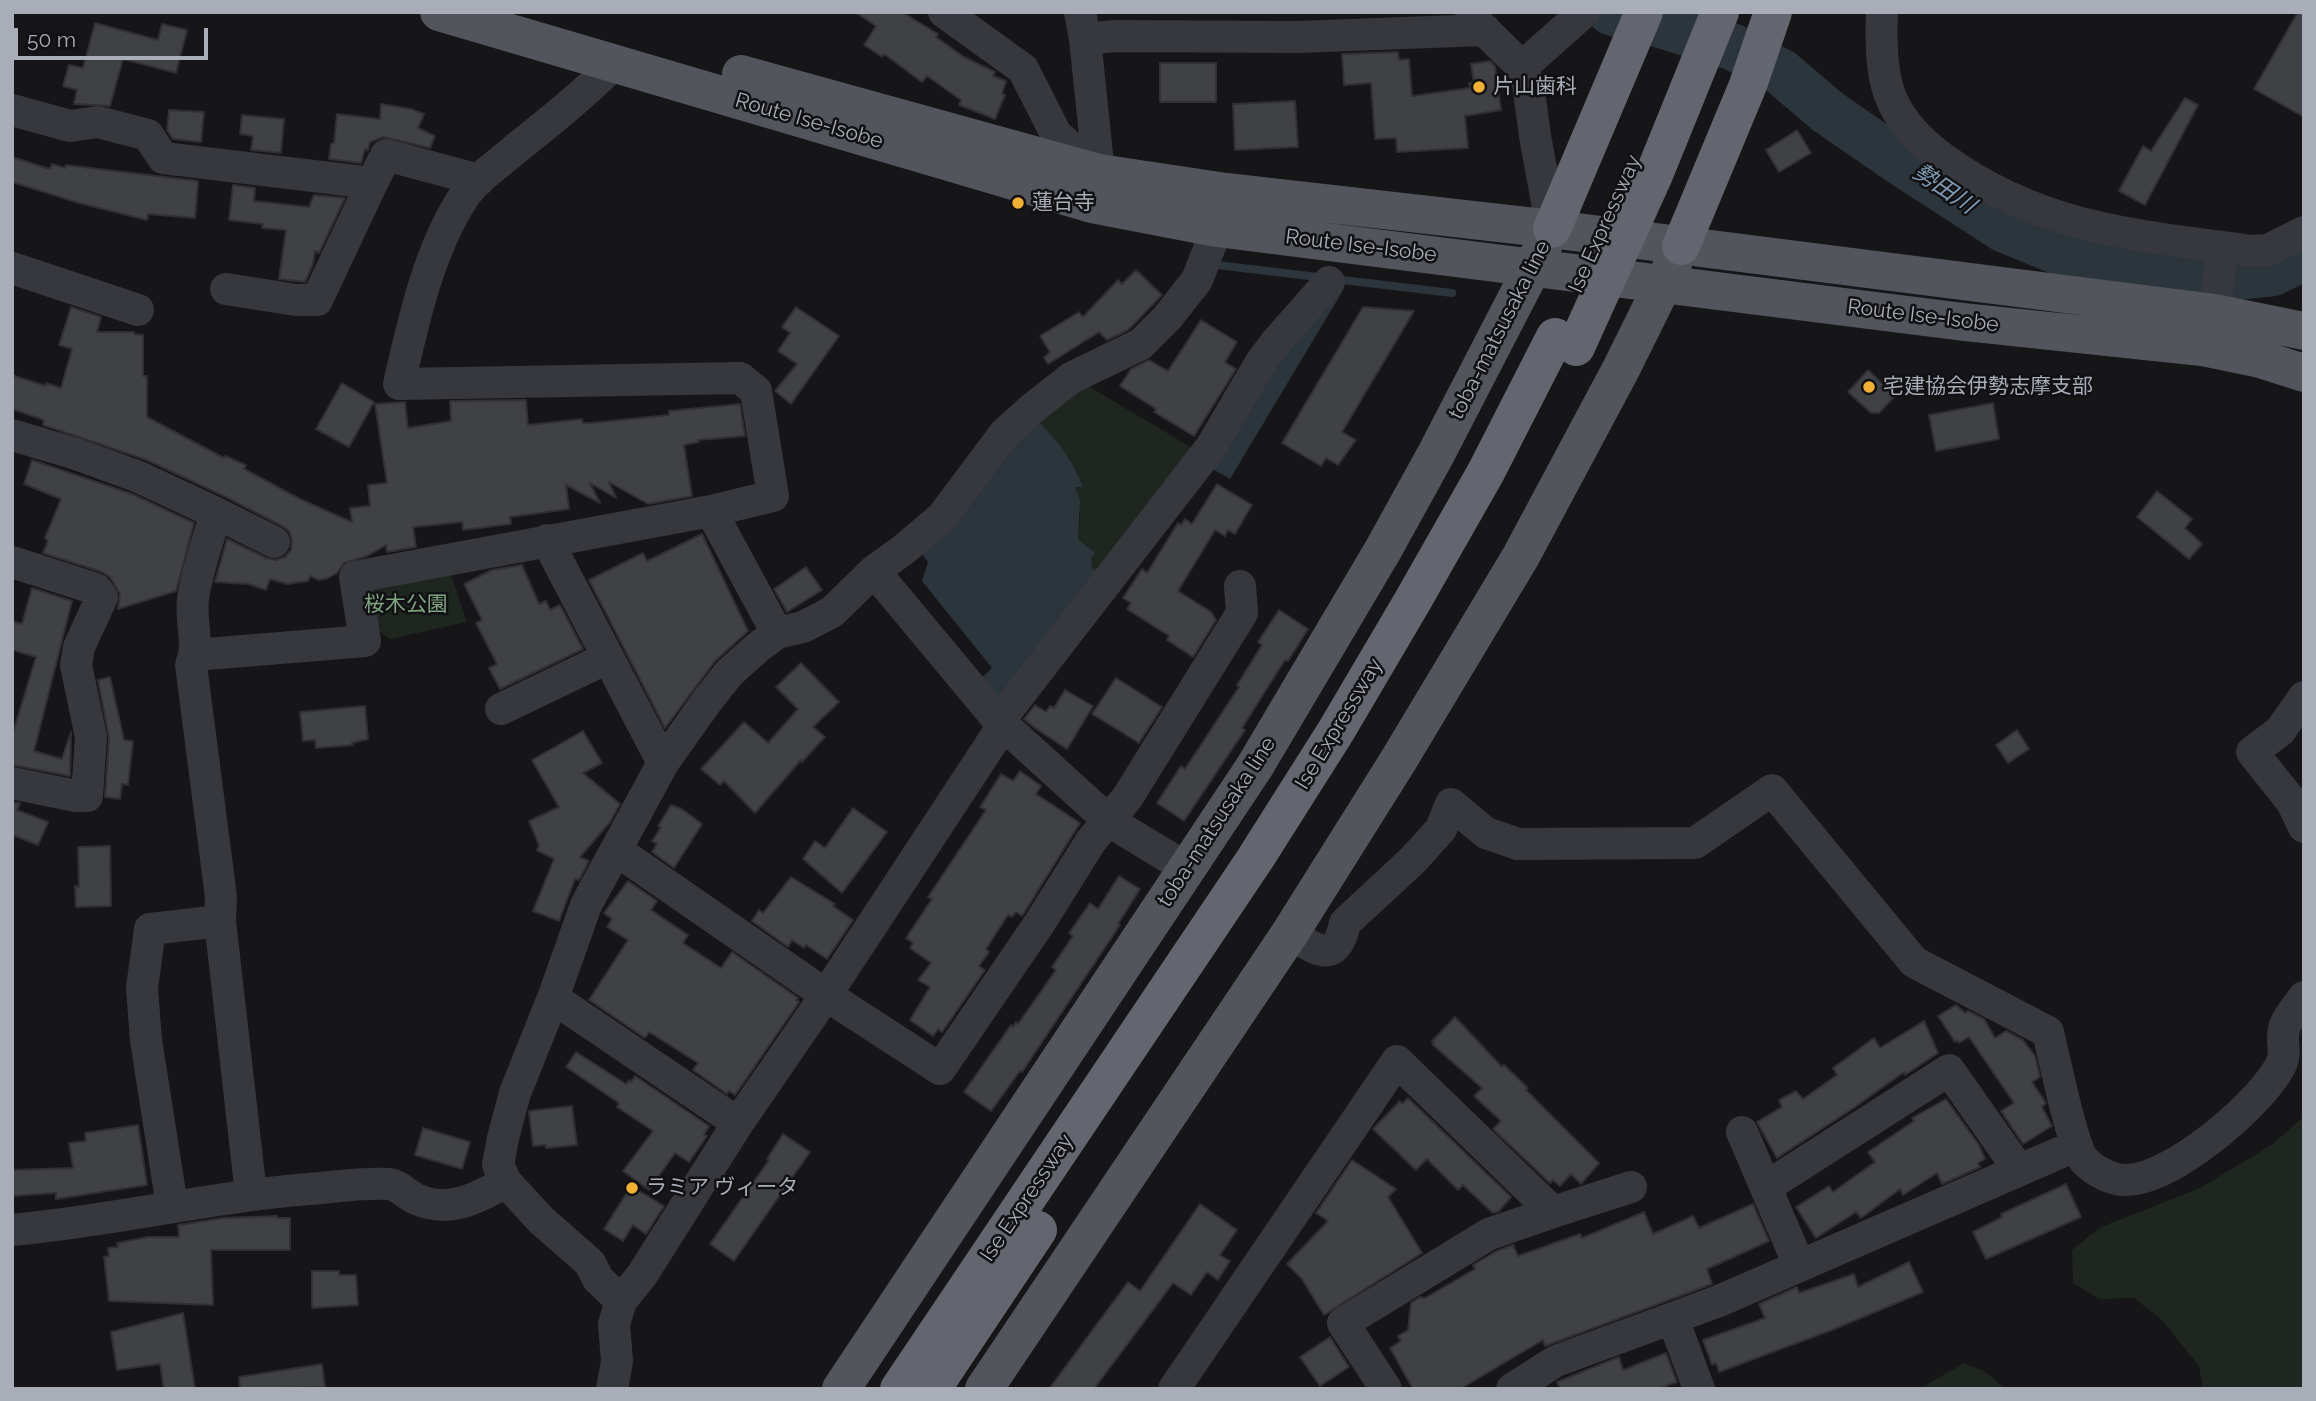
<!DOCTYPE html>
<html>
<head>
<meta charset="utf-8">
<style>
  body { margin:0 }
  #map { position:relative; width:2316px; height:1401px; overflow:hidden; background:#161618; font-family:Raleway,sans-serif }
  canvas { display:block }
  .frame { position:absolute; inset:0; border:14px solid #a8adb8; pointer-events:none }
  .scale { position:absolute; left:14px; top:28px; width:194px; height:32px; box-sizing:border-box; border:4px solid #a8adb8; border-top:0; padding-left:9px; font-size:21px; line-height:24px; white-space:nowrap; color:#a8adb8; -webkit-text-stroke:5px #111113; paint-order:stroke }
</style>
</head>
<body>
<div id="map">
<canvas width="2316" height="1401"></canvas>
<div class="frame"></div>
<div class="scale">50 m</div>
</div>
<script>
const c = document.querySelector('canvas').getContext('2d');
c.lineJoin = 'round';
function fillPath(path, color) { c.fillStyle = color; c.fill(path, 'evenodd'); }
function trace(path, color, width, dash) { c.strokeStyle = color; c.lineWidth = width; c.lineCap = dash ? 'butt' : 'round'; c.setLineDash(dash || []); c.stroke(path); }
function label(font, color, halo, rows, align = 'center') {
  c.font = font + ' Raleway,"Noto Sans JP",sans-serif'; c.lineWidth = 5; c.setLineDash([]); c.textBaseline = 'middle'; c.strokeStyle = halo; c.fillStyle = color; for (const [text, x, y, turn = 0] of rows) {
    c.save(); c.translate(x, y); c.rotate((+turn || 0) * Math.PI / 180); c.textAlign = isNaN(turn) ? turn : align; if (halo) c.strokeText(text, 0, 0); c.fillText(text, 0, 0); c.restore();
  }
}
fillPath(new Path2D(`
  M 1090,387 L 1194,449 L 1103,577 L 1092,568 L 1091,558 L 1094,553 L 1078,539 L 1080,515 L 1075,486 L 1083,487 L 1037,420 L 1077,390 Z
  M 449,569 L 467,622 L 390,639 L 375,628 L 367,594 L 375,581 Z
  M 2304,1116 L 2304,1389 L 2203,1389 L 2199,1366 L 2162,1320 L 2134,1298 L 2099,1299 L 2073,1283 L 2072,1250 L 2101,1227 L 2200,1188 L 2273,1144 Z
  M 1964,1363 L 1986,1372 L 2005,1389 L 1919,1389 Z`), '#1e261f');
fillPath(new Path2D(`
  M 1334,286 L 1342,292 L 1230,479 L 1207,466 L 1267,364 Z
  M 1037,420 C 1059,443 1071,457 1083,487 L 1075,487 L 1080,500 L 1078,539 L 1095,553 L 1091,558 L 1092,568 L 1103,577 L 1001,704 L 979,680 L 992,668 L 922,581 L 928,562 L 920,551 L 1014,441 Z`), '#2c353c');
trace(new Path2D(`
  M 1217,265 L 1452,293`), '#2c353c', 8);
trace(new Path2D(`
  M 1611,12 L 1662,25 L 1733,47 L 1781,72 L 1828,112 L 1899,161 L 2004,229 L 2060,252 L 2244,276 L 2272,273 L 2304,257`), '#2c353c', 47);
const building = new Path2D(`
  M 855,12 L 902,12 L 938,34 L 936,37 L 964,57 L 995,72 L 993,76 L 1006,81 L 1002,94 L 1005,95 L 995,119 L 959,105 L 961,100 L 927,76 L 922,82 L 884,54 L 882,57 L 864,45 L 876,26 Z
  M 2298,12 L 2304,12 L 2304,117 L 2254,89 Z
  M 95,23 L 158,40 L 162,24 L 187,30 L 176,73 L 123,59 L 110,106 L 74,104 L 77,90 L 63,86 L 69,65 L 83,68 Z
  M 1398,52 L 1399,60 L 1409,59 L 1412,96 L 1470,88 L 1469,83 L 1474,83 L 1471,64 L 1490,61 L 1495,66 L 1501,110 L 1465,116 L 1468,148 L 1397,152 L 1396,138 L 1375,139 L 1371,83 L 1344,85 L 1342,54 Z
  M 1160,63 L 1216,63 L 1216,102 L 1160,102 Z
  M 2185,98 L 2198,105 L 2145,205 L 2119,191 L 2143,146 L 2151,151 Z
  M 1295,101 L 1298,147 L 1235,150 L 1233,104 Z
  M 381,104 L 411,109 L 424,114 L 418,128 L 435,136 L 430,148 L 383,137 L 370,142 L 368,150 L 365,149 L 361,163 L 329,159 L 331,144 L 334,143 L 337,114 L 380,119 Z
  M 169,110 L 204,112 L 201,142 L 173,139 L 167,130 Z
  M 242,115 L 284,119 L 281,153 L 251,150 L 253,136 L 240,134 Z
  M 1797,130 L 1811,153 L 1779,172 L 1766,150 Z
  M 12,157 L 50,169 L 52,164 L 65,168 L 66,165 L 198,181 L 195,218 L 148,214 L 147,220 L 79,203 L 12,182 Z
  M 233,185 L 255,188 L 254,201 L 309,207 L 314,195 L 345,198 L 319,253 L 315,251 L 313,264 L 305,282 L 279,279 L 286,230 L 262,228 L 263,224 L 229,220 Z
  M 1136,270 L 1162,295 L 1128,330 L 1107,340 L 1099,332 L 1048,364 L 1044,358 L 1050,352 L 1040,336 L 1079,312 L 1083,317 L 1118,280 L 1122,284 Z
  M 71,307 L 101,317 L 97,332 L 134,332 L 134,334 L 143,335 L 143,376 L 147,376 L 147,417 L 224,458 L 225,456 L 246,465 L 244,469 L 302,500 L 352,522 L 350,508 L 370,506 L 368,485 L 387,483 L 375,404 L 405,402 L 408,428 L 451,421 L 450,401 L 526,400 L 528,425 L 582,419 L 583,423 L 591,423 L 669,415 L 669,411 L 740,404 L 745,436 L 698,440 L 699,442 L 684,445 L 692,496 L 648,504 L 609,482 L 616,498 L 590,483 L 600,503 L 566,485 L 569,509 L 510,517 L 511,524 L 463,530 L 462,522 L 413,527 L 416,547 L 387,552 L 386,545 L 367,556 L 344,563 L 337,573 L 328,578 L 319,580 L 310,576 L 308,581 L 287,584 L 270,579 L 266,590 L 248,584 L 215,582 L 227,539 L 266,558 L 276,560 L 285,557 L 291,550 L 292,540 L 289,531 L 282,526 L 224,496 L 147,460 L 43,425 L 44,420 L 12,409 L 12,375 L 46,386 L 46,383 L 61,388 L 72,349 L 59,345 Z
  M 796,307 L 839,336 L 791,404 L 775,391 L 797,364 L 778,351 L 790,333 L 782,327 Z
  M 1363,307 L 1414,311 L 1342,432 L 1356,440 L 1338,465 L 1326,458 L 1321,466 L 1282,443 Z
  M 1201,320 L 1237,342 L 1225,362 L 1236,369 L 1194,436 L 1154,412 L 1156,409 L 1120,386 L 1131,369 L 1149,360 L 1168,371 Z
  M 1868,370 L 1895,396 L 1879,413 L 1871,413 L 1848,392 Z
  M 342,383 L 374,402 L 349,447 L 316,429 Z
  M 1993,403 L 1999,439 L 1936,451 L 1929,415 Z
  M 32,460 L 132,494 L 194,523 L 176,591 L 118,609 L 120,594 L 110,577 L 102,572 L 43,553 L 48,541 L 45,538 L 61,499 L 24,484 Z
  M 1217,484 L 1252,505 L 1235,534 L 1228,530 L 1225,536 L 1215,530 L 1178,591 L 1211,612 L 1216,620 L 1193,657 L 1167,640 L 1169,636 L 1127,609 L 1131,603 L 1123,598 L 1142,569 L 1147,573 L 1178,523 L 1181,525 L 1185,519 L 1192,524 Z
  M 2157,491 L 2192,519 L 2185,528 L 2202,544 L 2189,559 L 2137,517 Z
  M 702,534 L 748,631 L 715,661 L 665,728 L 589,580 L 643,553 L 647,561 Z
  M 522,565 L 539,604 L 546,601 L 550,610 L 560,605 L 583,649 L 500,689 L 489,668 L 497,664 L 476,623 L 482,620 L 464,584 L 492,570 Z
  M 806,567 L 822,590 L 787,612 L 774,589 Z
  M 32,588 L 72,601 L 34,751 L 62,759 L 71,732 L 70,776 L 12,765 L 12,736 L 36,657 L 12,650 L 12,621 L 22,624 Z
  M 1279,610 L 1308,629 L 1288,661 L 1285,660 L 1242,728 L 1245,730 L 1184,821 L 1157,803 L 1181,766 L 1185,769 L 1239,687 L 1237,685 L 1262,645 L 1258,642 Z
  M 801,663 L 839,702 L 813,727 L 825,737 L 802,762 L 801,760 L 755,813 L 724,781 L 720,785 L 701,769 L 744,722 L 768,743 L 798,709 L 776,687 Z
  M 110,677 L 124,740 L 133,741 L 128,785 L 122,784 L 120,799 L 105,797 L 109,738 L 98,680 Z
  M 1116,678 L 1162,707 L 1139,743 L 1092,714 Z
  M 1065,690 L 1093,706 L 1067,749 L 1035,728 L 1024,719 L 1035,705 L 1046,712 L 1050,706 L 1054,708 Z
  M 365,706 L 368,739 L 352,743 L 353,745 L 316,748 L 315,740 L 303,741 L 300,712 Z
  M 2017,730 L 2029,749 L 2008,763 L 1996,745 Z
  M 583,731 L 602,763 L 583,773 L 620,804 L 610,822 L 580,857 L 589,861 L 579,880 L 575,879 L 559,921 L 533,911 L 554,859 L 537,850 L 539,845 L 529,821 L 559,807 L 532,760 Z
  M 1020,771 L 1041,786 L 1036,794 L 1080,823 L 1022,916 L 1016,912 L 1012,917 L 1008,915 L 986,949 L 989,952 L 979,966 L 985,970 L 942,1032 L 938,1029 L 933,1036 L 910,1020 L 930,987 L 918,980 L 931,963 L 910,948 L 913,943 L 906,938 L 932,899 L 928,897 L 986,810 L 980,807 L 1001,774 L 1013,781 Z
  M 12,802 L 20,803 L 17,810 L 48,822 L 38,845 L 12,835 Z
  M 671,805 L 682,809 L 702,824 L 674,868 L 652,852 L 657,844 L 652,841 L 661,827 L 658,826 Z
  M 853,808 L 887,832 L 842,893 L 803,859 L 815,841 L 825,848 Z
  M 110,846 L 111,906 L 76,907 L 75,886 L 79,887 L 78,847 Z
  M 1119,876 L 1140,889 L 1118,924 L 1120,925 L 1022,1072 L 1020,1071 L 991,1111 L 964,1092 L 1011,1025 L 1013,1027 L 1016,1022 L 1018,1024 L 1056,970 L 1052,967 L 1073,936 L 1069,933 L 1090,903 L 1098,909 Z
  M 791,877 L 835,904 L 833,906 L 853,920 L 827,959 L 806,945 L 804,948 L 792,940 L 788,947 L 752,921 L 759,910 L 763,913 Z
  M 628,881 L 657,901 L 651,910 L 688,935 L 683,943 L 721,968 L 732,952 L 798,998 L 796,1000 L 799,1002 L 735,1095 L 729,1091 L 727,1094 L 693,1070 L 698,1063 L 649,1032 L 645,1038 L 589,1000 L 628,940 L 607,927 L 612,919 L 604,913 Z
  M 1956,1005 L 1965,1013 L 1968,1011 L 1984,1019 L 1995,1038 L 2006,1031 L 2023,1040 L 2035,1056 L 2040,1077 L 2032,1082 L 2046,1103 L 2042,1107 L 2052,1126 L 2023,1144 L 2001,1111 L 2014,1103 L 1969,1037 L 1959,1043 L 1957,1040 L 1955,1042 L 1938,1016 Z
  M 1455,1017 L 1502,1067 L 1504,1065 L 1528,1088 L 1526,1090 L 1599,1163 L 1581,1184 L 1571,1174 L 1560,1186 L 1553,1180 L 1550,1183 L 1493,1129 L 1501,1121 L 1474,1096 L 1482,1088 L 1432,1044 L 1434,1042 L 1432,1041 Z
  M 1924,1021 L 1938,1053 L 1905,1075 L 1904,1072 L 1855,1107 L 1777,1158 L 1757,1122 L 1782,1107 L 1779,1100 L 1796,1091 L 1803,1099 L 1837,1075 L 1833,1068 L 1874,1038 L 1880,1048 Z
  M 576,1052 L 626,1084 L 629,1080 L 631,1082 L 635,1076 L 709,1126 L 704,1135 L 707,1136 L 689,1162 L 675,1153 L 649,1190 L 623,1171 L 653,1131 L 617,1107 L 619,1103 L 566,1067 Z
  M 1408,1098 L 1511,1197 L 1499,1211 L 1493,1213 L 1463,1185 L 1458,1190 L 1427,1159 L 1416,1170 L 1373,1129 L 1400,1101 L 1402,1104 Z
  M 1946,1099 L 1979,1145 L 1985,1159 L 1978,1163 L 1980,1167 L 1942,1184 L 1937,1173 L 1903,1195 L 1900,1189 L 1861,1218 L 1856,1212 L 1816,1238 L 1796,1207 L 1829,1186 L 1833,1192 L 1875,1162 L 1868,1152 L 1914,1121 L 1912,1118 Z
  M 572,1106 L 577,1145 L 546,1148 L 546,1145 L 533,1146 L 529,1111 Z
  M 138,1125 L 147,1185 L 56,1199 L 56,1193 L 12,1196 L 12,1170 L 73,1168 L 69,1143 L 86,1141 L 85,1133 Z
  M 423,1128 L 470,1142 L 462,1169 L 415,1155 Z
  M 783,1134 L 810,1152 L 734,1261 L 710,1244 L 769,1160 L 767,1159 Z
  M 1352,1160 L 1396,1189 L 1388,1197 L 1422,1253 L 1324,1315 L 1302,1279 L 1287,1264 L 1328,1221 L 1316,1213 Z
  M 2066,1184 L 2081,1217 L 1986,1259 L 1973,1232 L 2002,1217 L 2001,1214 Z
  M 631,1186 L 664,1206 L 646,1234 L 633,1225 L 623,1241 L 604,1229 Z
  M 1200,1204 L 1237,1230 L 1220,1255 L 1230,1261 L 1218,1280 L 1207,1272 L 1191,1295 L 1173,1283 L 1094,1389 L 1049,1389 L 1128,1282 L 1140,1291 Z
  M 1753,1204 L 1769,1241 L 1707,1269 L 1712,1284 L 1545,1346 L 1543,1340 L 1460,1389 L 1413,1389 L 1390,1348 L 1401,1341 L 1398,1336 L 1408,1330 L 1411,1303 L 1420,1297 L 1425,1298 L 1475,1269 L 1473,1265 L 1497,1251 L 1513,1245 L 1518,1256 L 1580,1234 L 1582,1238 L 1644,1212 L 1653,1234 L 1693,1216 L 1699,1228 Z
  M 277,1216 L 277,1218 L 290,1218 L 290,1250 L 211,1250 L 213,1305 L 109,1301 L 104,1257 L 109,1256 L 108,1248 L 118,1247 L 117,1243 L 148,1237 L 179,1237 L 178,1225 L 224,1218 Z
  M 1909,1262 L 1923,1292 L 1832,1330 L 1719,1372 L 1716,1363 L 1712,1365 L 1703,1340 L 1765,1318 L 1759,1304 L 1797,1287 L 1799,1293 L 1854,1274 L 1858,1287 Z
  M 312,1271 L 339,1271 L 339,1275 L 356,1275 L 358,1305 L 312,1308 Z
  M 183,1313 L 195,1389 L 164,1389 L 160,1364 L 117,1370 L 111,1332 Z
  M 1330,1337 L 1349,1367 L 1320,1386 L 1300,1357 Z
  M 1666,1353 L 1677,1382 L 1658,1389 L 1560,1389 L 1557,1382 L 1619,1357 L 1623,1370 Z
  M 322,1364 L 325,1387 L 240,1389 L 239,1377 Z`);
fillPath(building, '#404145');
trace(building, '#303034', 2);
trace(new Path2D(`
  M 944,12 L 1023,69 L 1056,134 L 1098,172
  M 1080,12 L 1085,39 L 1099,173 L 1097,182
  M 1882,12 C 1881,36 1881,64 1887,86 C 1895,117 1920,142 1945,160 C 2043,230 2137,235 2252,251 L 2268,250 L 2304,232
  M 1471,17 L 1522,67 L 1528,83 L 1535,136 L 1552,229
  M 1085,39 L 1114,36 L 1297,37 L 1485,30
  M 1522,67 L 1584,12
  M 12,110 L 70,126 L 98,122 L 148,135 L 163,158 L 372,183 L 386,155 L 479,180
  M 12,268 L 138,310
  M 226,289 L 296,300 L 317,300 L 372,183
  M 2215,313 L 2222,247
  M 12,435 L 76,454 L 139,477 L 216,513 C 208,541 197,570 193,599 C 190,621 200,645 191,665 L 221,897 L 220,921 L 150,929 L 142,988 L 146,1040 L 172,1206
  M 711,511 L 777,633
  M 216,513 L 274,542
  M 547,540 L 663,763
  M 12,562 L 96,589 L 102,597 L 79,647 L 76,665 L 91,737 L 87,796 L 76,796 L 12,783
  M 874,571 L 999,721 L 1109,821 L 1188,869
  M 195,655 L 365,641 L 355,577 L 711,511 L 773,496 L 756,391 L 740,378 L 399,384 C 413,323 428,252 463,198 C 475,179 496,166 513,151 C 548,123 582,96 614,64
  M 2304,697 L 2280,731 L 2252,752 L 2292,802 L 2304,827
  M 501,709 L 607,658
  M 999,721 L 1211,447 L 1261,362 L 1277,341 L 1329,282
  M 616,850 L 826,995 L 940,1069 L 1039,924 L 1091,841 L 1127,798 L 1242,613 L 1240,586
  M 220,921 L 251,1194
  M 1290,933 C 1316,950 1336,966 1345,923 L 1413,860 L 1441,829 L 1451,804 L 1486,833 L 1518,844 L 1695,843 L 1772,790 L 1914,962 L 2048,1032 C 2054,1056 2072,1146 2084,1160 C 2094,1171 2113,1181 2127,1180 C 2172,1179 2255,1108 2278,1070 C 2289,1052 2280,1044 2284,1029 C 2286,1019 2298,1006 2304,997
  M 553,998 L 738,1123
  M 1742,1132 L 1799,1265
  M 1766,1187 L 1949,1070 L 2019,1170
  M 1553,1212 L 1631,1187
  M 12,1230 C 112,1221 209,1197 309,1189 C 335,1187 363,1182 389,1184 C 399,1185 407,1195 416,1199 C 450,1214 477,1198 506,1182
  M 621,1301 L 598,1279 L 590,1263 L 541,1220 L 506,1182 L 498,1165 L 503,1138 L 515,1093 L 553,998 L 586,905 L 663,763 L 707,701 L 729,673 L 757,648 L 777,633 L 803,627 L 832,612 L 874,571 L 903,550 L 942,517 L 1004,434 L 1034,407 L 1071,378 L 1141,344 L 1167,318 L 1197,280 L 1217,228
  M 1673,1319 L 1699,1389
  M 612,1389 L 617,1361 L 614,1324 L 621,1301 L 642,1275 L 738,1123 L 826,995 L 1004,724
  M 1174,1389 L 1397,1061 L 1553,1212 L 1489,1234 L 1343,1323 L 1386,1389
  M 1512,1389 L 1556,1361 L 1719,1301 L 2059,1153`), '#37383d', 32);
trace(new Path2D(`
  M 439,12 L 1092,204 L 1217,228 L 1964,322 L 2202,347 L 2260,359 L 2304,373
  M 741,74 L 1099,173 L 1226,192 L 1552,229 L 2215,313 L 2304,331
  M 841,1389 L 1255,766 L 1383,550 L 1436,454 L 1543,247
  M 984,1389 L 1290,933 L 1398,761 L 1521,556 L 1621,369 L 1673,264`), '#53555c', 38);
trace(new Path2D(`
  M 1552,229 L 1644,12
  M 1681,246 L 1748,85 L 1773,12
  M 899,1389 L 1255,859 L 1336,731 L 1412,602 L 1486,472 L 1555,337
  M 932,1389 L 1038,1230`), '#63666e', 38);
trace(new Path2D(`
  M 1576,347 L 1653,177 L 1720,12`), '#63666e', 38);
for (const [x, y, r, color] of [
  [1479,87,7,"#f2b134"],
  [1018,203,7,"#f2b134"],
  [1869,387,7,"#f2b134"],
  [632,1188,7,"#f2b134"]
]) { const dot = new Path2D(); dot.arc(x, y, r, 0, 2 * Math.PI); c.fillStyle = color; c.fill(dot); trace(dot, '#111113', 2.5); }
label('21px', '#a8adb8', '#111113', [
  ["片山歯科",1493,87],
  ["蓮台寺",1032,203],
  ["宅建協会伊勢志摩支部",1883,387],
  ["ラミア ヴィータ",646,1188]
], 'left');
label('21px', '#a8adb8', '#111113', [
  ["Route Ise-Isobe",809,121,16],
  ["Ise Expressway",1605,224,-66],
  ["Route Ise-Isobe",1361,246,7],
  ["Route Ise-Isobe",1923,316,7],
  ["toba-matsusaka line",1500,330,-63],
  ["Ise Expressway",1339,724,-59],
  ["toba-matsusaka line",1217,822,-57],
  ["Ise Expressway",1027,1198,-56]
]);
label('21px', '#7fa381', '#111113', [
  ["桜木公園",406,605]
]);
label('italic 23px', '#7f9bb3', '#111113', [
  ["勢田川",1944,189,34]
]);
</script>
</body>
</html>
